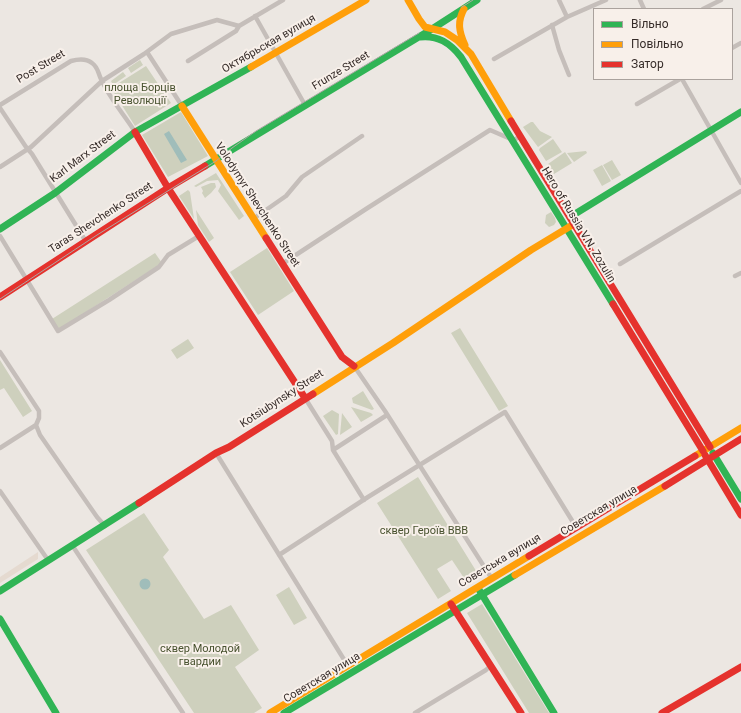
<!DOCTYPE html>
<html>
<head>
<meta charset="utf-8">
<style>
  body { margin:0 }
  #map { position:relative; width:741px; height:713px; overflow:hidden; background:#ece7e2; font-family:Roboto,sans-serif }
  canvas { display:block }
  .legend { position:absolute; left:593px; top:8px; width:140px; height:72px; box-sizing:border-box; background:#f8f0ea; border:1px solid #aaa29d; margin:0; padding:5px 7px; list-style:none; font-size:12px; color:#362c29 }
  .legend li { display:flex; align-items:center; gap:8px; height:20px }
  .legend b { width:20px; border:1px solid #aaa29d }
</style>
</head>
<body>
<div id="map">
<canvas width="741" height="713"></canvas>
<ul class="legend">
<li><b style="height:5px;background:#30b455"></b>Вільно</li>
<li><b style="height:5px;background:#ff9f0a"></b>Повільно</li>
<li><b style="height:5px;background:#e5322d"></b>Затор</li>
</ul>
</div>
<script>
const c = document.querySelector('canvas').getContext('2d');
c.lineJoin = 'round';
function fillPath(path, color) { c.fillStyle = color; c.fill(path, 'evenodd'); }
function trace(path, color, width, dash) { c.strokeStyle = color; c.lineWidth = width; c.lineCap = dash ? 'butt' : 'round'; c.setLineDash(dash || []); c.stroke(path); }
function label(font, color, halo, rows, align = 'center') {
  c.font = font + ' Roboto,sans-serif'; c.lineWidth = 4; c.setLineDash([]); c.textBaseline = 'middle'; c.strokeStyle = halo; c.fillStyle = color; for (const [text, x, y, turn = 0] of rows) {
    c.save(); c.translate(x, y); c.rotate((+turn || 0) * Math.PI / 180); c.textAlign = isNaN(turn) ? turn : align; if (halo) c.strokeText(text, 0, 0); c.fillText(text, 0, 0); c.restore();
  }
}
fillPath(new Path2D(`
  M 140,60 L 143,65 L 131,73 L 128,68 Z
  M 146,66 L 171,103 L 135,126 L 111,88 Z
  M 123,72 L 126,76 L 113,85 L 111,81 Z
  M 181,112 L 208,156 L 168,177 L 142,135 Z
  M 531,122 L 533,122 L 540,131 L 552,137 L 538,147 L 523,127 Z
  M 553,139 L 562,152 L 546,161 L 539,150 L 540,148 Z
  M 586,151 L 587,153 L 574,162 L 567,153 Z
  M 565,152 L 572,163 L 554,174 L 548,164 Z
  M 612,160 L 621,175 L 612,180 L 603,165 Z
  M 602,165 L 611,181 L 602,186 L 593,170 Z
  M 216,173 L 244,216 L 239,220 L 218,191 L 221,185 L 218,180 L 207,181 L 196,187 L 194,186 Z
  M 211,183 L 215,183 L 216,187 L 211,193 L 205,198 L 202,193 L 203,191 L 201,187 Z
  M 188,190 L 190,192 L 194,219 L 179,196 Z
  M 196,210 L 214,238 L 209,242 L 198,225 Z
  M 551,212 L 555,218 L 556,222 L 554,225 L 549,227 L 545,223 L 546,215 Z
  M 267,248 L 294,291 L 258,315 L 230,272 Z
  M 155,253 L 162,263 L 58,330 L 52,319 Z
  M 460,328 L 508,406 L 499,411 L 451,333 Z
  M 188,339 L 194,348 L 177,359 L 171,350 Z
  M 0,360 L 32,411 L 23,417 L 4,388 L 0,390 Z
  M 363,391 L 374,409 L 372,410 L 353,403 L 352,398 Z
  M 351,407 L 371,413 L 373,415 L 361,422 Z
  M 332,410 L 339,414 L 338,434 L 336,435 L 323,416 Z
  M 342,413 L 352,427 L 340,435 Z
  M 418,477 L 478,574 L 466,581 L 452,560 L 437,569 L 451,591 L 438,599 L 377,503 Z
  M 144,513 L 169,550 L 163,557 L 204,619 L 231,605 L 259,650 L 235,667 L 262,708 L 254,713 L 194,713 L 86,550 Z
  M 289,587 L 307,618 L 294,625 L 276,595 Z
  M 482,604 L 549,713 L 529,713 L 467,613 Z`), '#ced0bd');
fillPath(new Path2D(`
  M 38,552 L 38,559 L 0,583 L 0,577 Z`), '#e5dad0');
fillPath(new Path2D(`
  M 169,131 L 187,160 L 181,163 L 164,134 Z
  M139.5 584a5.5 5.5 0 1 1 11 0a5.5 5.5 0 1 1-11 0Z`), '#a0bdba');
trace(new Path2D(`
  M 559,0 L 567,17
  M 640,0 L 644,9
  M 703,9 L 721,0
  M 255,16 L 305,105
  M 552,25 L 559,50 L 569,75
  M 239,26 L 283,0
  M 732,48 L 741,43
  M 147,52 L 182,106
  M 494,59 L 567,17 L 606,0
  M 188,61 L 236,31 L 239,26
  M 682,79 L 741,183
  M 637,104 L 680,79
  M 0,105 L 71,61 C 78,59 86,58 92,63 C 98,67 98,73 101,79 C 109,98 124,114 135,132
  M 0,108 L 26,147 L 32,154 L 85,240
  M 0,167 L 31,147 L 102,81 L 144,54 L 171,34 L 217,20 L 239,26
  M 253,219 L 286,196 L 302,177 L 362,136
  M 0,236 L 58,331 L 109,300 L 159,267 L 168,255 L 199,236
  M 282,264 L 366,209 L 490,130 L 513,140 L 520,137
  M 620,264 L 741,191
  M 735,276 L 741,273
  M 0,352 L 39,411 L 39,418 L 36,425
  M 354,366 L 385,411 L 492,579
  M 305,398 L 332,441 L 333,450 L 364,500
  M 36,425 L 40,435 L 97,517 L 105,526
  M 0,448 L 36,425
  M 333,450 L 387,415
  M 216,453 L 348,666
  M 0,491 L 48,560
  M 72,545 L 183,713
  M 279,555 L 368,497 L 505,412 L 576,527
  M 415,713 L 486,670 L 491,665`), '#c5beba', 4.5);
trace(new Path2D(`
  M 420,37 C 438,35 450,43 461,57 L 613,304
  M 205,166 L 432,29 L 477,0
  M 570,217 L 741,112
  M 0,229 L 55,193 L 135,132 L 251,67
  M 713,453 L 741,499
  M 478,588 L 554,713
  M 0,591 L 139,503
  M 0,619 L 56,713
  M 284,713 L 515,575`), '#30b455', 7);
trace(new Path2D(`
  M 408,0 L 419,19 L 425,27 L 445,32 L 457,40 L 471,54 L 511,121
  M 464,9 C 457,22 459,32 465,45
  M 251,67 L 366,0
  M 182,106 L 266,238
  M 313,394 L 393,343 L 531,250 L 574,224
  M 695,456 L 741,428
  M 515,575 L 665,486
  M 270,713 L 529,556`), '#ff9f0a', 7);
trace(new Path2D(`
  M 511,121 L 710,447
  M 135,132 L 168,188 L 305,398
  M 266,238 L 342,357 L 354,366
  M 0,297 L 168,188 L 205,166
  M 613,304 L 703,451
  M 705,455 L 741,515
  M 665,486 L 741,439
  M 139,503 L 216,453 L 229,447 L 313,394
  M 529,556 L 695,456
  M 451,604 L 521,713
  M 662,713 L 741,667`), '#e5322d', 7);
trace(new Path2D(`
  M 462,7 L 473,0
  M 0,299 L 97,235 L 216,161 L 232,148 L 256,131 L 419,33`), '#ada7a4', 1);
label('11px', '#362c29', '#f8f0ea', [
  ["Октябрьская вулиця",269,44,-30],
  ["Post Street",41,67,-31],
  ["Frunze Street",341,71,-31],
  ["Karl Marx Street",83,157,-37],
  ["Volodymyr Shevchenko Street",257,205,57],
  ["Taras Shevchenko Street",101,218,-33],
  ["Hero of Russia V.N. Zozulin",578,225,59],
  ["Kotsiubynsky Street",282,399,-33],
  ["Советская улица",599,511,-31],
  ["Совєтська вулиця",500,561,-31],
  ["Советская улица",322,678,-31]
]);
label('11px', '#48522f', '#f8f0ea', [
  ["площа Борців",140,88],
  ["Революції",140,101],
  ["сквер Героїв ВВВ",424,531],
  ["сквер Молодой",200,649],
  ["гвардии",200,662]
]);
</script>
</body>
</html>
